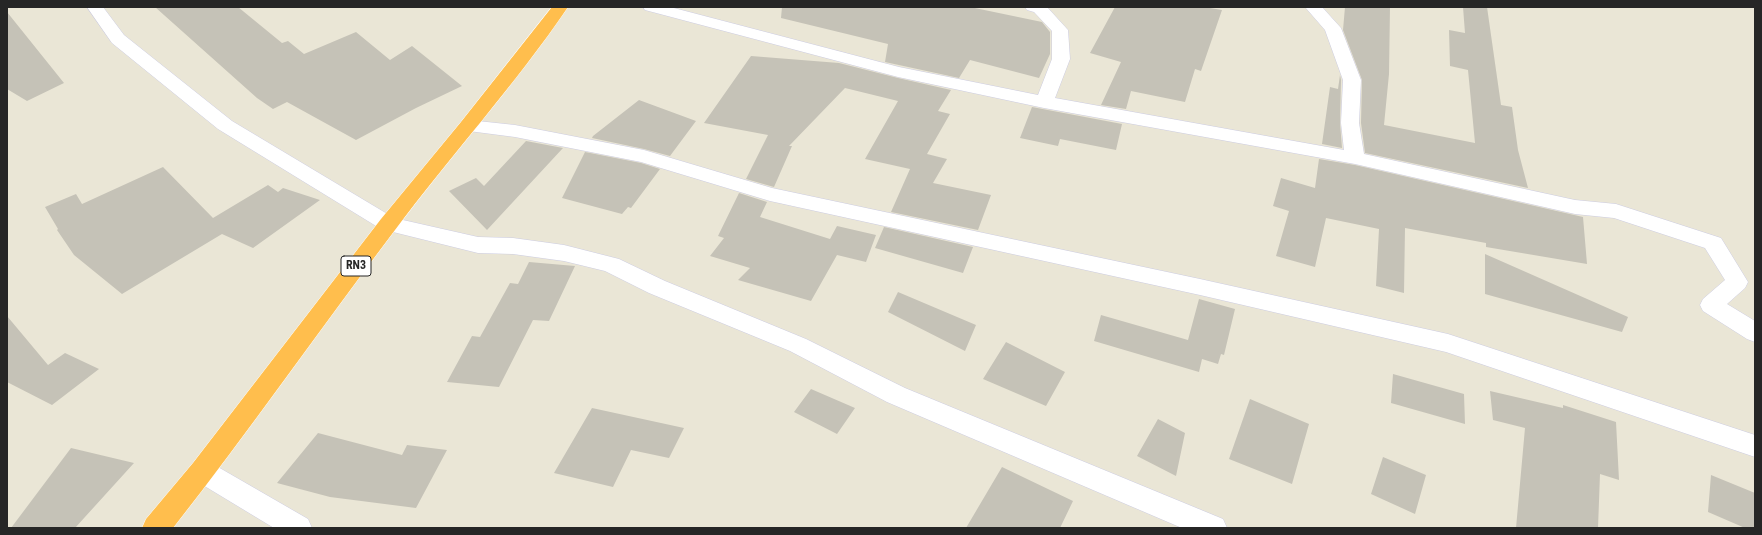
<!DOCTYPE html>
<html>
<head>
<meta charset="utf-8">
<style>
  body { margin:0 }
  #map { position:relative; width:1762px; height:535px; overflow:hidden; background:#eae6d6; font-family:"Roboto Condensed",sans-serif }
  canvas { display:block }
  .frame { position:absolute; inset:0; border:8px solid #262626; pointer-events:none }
</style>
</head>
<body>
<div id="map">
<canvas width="1762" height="535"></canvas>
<div class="frame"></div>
</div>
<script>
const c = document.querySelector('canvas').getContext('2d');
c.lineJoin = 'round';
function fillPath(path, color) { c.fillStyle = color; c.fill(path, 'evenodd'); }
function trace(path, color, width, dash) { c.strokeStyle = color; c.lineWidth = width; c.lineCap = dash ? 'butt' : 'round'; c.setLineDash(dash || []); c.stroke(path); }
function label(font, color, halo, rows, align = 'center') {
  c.font = font + ' "Roboto Condensed",sans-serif'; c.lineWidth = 3; c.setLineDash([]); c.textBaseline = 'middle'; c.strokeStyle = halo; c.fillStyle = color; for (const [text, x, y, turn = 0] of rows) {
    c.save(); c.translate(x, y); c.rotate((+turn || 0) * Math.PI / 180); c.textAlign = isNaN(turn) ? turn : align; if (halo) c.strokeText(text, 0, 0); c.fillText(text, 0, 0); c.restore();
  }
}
fillPath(new Path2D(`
  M 155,7 L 238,7 L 282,43 L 288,41 L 304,54 L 356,32 L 390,60 L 412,46 L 462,86 L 416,108 L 356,140 L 287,102 L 273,109 L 257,98 Z
  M 782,7 L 970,7 L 1042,22 L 1050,32 L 1050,54 L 1039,78 L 970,60 L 959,78 L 885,62 L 888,44 L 781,18 Z
  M 1115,7 L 1204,7 L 1222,10 L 1201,71 L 1195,69 L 1185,102 L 1131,91 L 1126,109 L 1101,105 L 1121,62 L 1090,53 Z
  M 1345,7 L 1390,7 L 1389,74 L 1384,125 L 1475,143 L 1468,70 L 1450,66 L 1449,30 L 1465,33 L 1463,7 L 1487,7 L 1501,105 L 1512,107 L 1518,150 L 1528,188 L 1365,153 L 1361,123 L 1362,80 L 1343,30 Z
  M 7,12 L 64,83 L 27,101 L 7,89 Z
  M 751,56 L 839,63 L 898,78 L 951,90 L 938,111 L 950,114 L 927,154 L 947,159 L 933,183 L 991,195 L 978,230 L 891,212 L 910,169 L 865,159 L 898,101 L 845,88 L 789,146 L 792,146 L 774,187 L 746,179 L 768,135 L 704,123 Z
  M 1340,75 L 1341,80 L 1340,123 L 1342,148 L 1322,144 L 1330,87 L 1338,89 Z
  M 639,100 L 696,121 L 670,156 L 644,149 L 592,138 L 593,136 Z
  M 1032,107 L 1122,124 L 1116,150 L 1060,139 L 1058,146 L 1020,138 Z
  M 526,141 L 563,148 L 487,230 L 449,191 L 476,178 L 484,186 Z
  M 585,152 L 641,163 L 660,169 L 631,208 L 628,207 L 622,214 L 562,198 Z
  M 1319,159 L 1355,165 L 1583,217 L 1587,264 L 1486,247 L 1486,243 L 1405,228 L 1404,293 L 1376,286 L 1379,229 L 1326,218 L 1315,267 L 1276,256 L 1289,211 L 1273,206 L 1281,178 L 1315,188 Z
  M 163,167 L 213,218 L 268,185 L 278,192 L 283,188 L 320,200 L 253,248 L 222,234 L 122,294 L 74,255 L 57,230 L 58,229 L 45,207 L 76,194 L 82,204 Z
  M 739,193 L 767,202 L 760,217 L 830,239 L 837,226 L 876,235 L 866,262 L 837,255 L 811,301 L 738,280 L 750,268 L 710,256 L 724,238 L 718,236 Z
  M 884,227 L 973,247 L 963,273 L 875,248 Z
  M 1485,254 L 1628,317 L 1622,332 L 1485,294 Z
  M 529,262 L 575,266 L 549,321 L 533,320 L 499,387 L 447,382 L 472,336 L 480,337 L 510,283 L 518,284 Z
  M 898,292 L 976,325 L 965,351 L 888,312 Z
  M 1199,299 L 1235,309 L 1224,355 L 1221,354 L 1218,364 L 1202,359 L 1199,372 L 1094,341 L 1101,315 L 1188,340 Z
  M 7,316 L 48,365 L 65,353 L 99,369 L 52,405 L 7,382 Z
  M 1006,342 L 1065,372 L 1046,406 L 983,379 Z
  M 1393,374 L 1464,394 L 1465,424 L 1391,403 Z
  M 811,389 L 855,408 L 837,434 L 794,412 Z
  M 1490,391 L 1563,408 L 1563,405 L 1616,422 L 1619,480 L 1600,474 L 1598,528 L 1516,528 L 1525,428 L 1493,420 Z
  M 1250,399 L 1309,424 L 1292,484 L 1229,459 Z
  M 592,408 L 684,428 L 669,458 L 631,450 L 613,487 L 554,473 Z
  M 1158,419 L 1185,433 L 1176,476 L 1137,456 Z
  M 318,433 L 402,455 L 407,445 L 447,450 L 416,508 L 330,497 L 277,483 Z
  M 71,448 L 134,463 L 75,528 L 11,528 Z
  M 1383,457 L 1426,475 L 1415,514 L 1371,494 Z
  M 1002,467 L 1073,501 L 1060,528 L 966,528 Z
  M 1711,475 L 1755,493 L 1755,528 L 1745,528 L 1708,512 Z`), '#c5c2b7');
const street = new Path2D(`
  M 87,7 L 103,7 L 124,35 L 232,121 L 394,218 L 478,237 L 513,238 L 564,245 L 619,259 L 665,281 L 806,339 L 905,388 L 1223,519 L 1227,528 L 1182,528 L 887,402 L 790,351 L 649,293 L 605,271 L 564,261 L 513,254 L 478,253 L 381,229 L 218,129 L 112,43 Z
  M 643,7 L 670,7 L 899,67 L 1038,95 L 1052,59 L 1052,31 L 1034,12 L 1027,10 L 1025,7 L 1047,7 L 1068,30 L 1070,59 L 1055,98 L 1344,150 L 1341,123 L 1343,80 L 1325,30 L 1305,7 L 1322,7 L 1341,28 L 1361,80 L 1359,123 L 1364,154 L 1575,200 L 1616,204 L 1721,238 L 1748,282 L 1745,288 L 1727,304 L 1755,321 L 1755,342 L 1747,339 L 1703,311 L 1700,305 L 1703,299 L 1725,280 L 1705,248 L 1614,218 L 1575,214 L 1355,164 L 1044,108 L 898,77 L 645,10 Z
  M 468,120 L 515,125 L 644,150 L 772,188 L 1200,279 L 1448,334 L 1755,435 L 1755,457 L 1446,352 L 1200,295 L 770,201 L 641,162 L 515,137 L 461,130 L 459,126 L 461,122 Z
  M 202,460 L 211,463 L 308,519 L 312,528 L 274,528 L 193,479 L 189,471 L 193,463 Z`);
const highway = new Path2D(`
  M 552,7 L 568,7 C 515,85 451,155 395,230 C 320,329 249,431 173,528 L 142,528 L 146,519 L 193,463 L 381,219 L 461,122 Z`);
trace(street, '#cccce1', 1);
trace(highway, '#fff', 1);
fillPath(street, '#fff');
fillPath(highway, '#ffbe4d');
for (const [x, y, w] of [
  [356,266,30]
]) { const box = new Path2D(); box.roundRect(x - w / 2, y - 10, w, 20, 3); c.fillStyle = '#fff'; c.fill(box); trace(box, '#262626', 1); }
label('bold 12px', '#262626', null, [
  ["RN3",356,266]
]);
</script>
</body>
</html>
